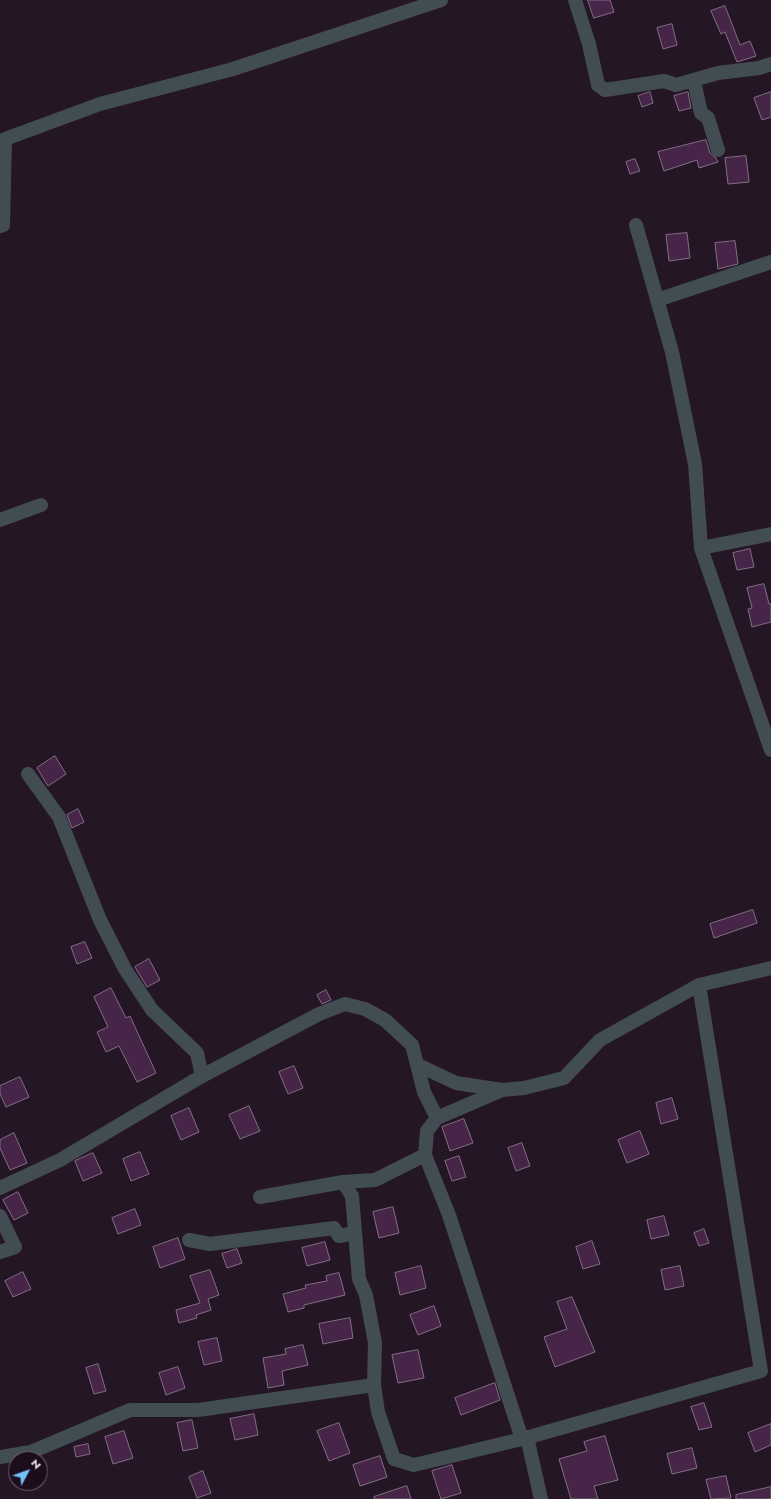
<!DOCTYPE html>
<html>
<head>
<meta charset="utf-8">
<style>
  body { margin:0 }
  #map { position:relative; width:771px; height:1499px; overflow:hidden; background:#251626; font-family:Jost,sans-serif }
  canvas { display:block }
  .north { position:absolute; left:8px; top:1451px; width:40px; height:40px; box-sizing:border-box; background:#1c0d1c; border:1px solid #736573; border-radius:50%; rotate:49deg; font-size:11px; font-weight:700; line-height:16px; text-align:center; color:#f5e9f5 }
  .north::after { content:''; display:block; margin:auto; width:14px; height:18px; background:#74c0f6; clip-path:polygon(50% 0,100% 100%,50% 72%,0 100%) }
</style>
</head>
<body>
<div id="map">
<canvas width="771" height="1499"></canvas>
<div class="north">N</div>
</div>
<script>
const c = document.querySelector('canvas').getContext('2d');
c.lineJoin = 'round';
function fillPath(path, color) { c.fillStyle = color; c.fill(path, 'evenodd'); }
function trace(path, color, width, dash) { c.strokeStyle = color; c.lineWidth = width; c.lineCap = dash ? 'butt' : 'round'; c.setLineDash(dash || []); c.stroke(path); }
const building = new Path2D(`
  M 588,0 L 610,0 L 614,12 L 594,18 Z
  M 725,6 L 740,45 L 750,41 L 756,56 L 737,62 L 725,32 L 721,34 L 711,11 Z
  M 672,24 L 677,45 L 663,49 L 657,28 Z
  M 650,92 L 653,103 L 642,107 L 638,96 Z
  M 688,92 L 691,108 L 679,111 L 674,96 Z
  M 771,92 L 771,117 L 762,120 L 754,98 Z
  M 706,140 L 710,153 L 716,158 L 718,162 L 699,168 L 697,160 L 664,171 L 658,152 Z
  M 746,156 L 749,182 L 728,184 L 725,158 Z
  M 635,159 L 640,171 L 630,174 L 626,162 Z
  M 687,233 L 690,258 L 669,261 L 666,235 Z
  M 735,241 L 738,264 L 718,269 L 715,243 Z
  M 750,549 L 754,567 L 737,570 L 733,553 Z
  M 764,584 L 769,604 L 771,604 L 771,622 L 752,627 L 748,609 L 752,608 L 747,588 Z
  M 55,756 L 66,774 L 48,786 L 37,768 Z
  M 78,809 L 84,822 L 72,828 L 67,815 Z
  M 753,910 L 757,923 L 714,938 L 710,924 Z
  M 85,942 L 92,958 L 77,964 L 71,947 Z
  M 149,959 L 160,980 L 147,987 L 135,967 Z
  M 111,988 L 126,1018 L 130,1016 L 156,1073 L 137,1082 L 119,1046 L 106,1052 L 97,1032 L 108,1027 L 94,997 Z
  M 326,990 L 331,1000 L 322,1004 L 317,995 Z
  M 294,1066 L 303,1088 L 288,1094 L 279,1072 Z
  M 20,1077 L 29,1097 L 6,1107 L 0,1094 L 0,1086 Z
  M 672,1098 L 678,1119 L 661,1124 L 656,1103 Z
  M 249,1106 L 260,1131 L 240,1139 L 229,1115 Z
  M 189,1108 L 199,1132 L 181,1140 L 171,1116 Z
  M 464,1119 L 473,1143 L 450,1151 L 442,1127 Z
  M 640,1131 L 649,1154 L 627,1163 L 618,1140 Z
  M 14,1133 L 27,1163 L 10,1170 L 0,1148 L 0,1140 Z
  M 522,1143 L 530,1166 L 516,1171 L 508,1148 Z
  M 140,1152 L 149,1174 L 131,1181 L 123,1159 Z
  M 93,1153 L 102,1173 L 83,1181 L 75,1161 Z
  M 459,1156 L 466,1177 L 452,1181 L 445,1161 Z
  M 18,1192 L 28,1213 L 14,1220 L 3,1200 Z
  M 393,1207 L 399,1233 L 379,1238 L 373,1212 Z
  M 135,1209 L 141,1225 L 118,1234 L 112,1218 Z
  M 664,1216 L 669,1235 L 651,1239 L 647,1220 Z
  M 704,1229 L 709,1243 L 699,1246 L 694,1233 Z
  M 178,1238 L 185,1259 L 160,1268 L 153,1247 Z
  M 592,1241 L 600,1264 L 583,1269 L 576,1247 Z
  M 325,1242 L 330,1260 L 307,1266 L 302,1248 Z
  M 237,1249 L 242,1263 L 227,1268 L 222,1254 Z
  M 421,1266 L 426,1288 L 400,1295 L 395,1273 Z
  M 680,1266 L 684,1286 L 665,1290 L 661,1270 Z
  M 210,1270 L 219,1295 L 208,1299 L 211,1310 L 196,1315 L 197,1318 L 179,1323 L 176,1310 L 200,1303 L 190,1276 Z
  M 23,1272 L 31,1289 L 13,1297 L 5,1281 Z
  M 339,1273 L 345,1295 L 304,1305 L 304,1308 L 288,1312 L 283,1294 L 306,1288 L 305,1285 L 327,1281 L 326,1276 Z
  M 572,1297 L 595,1352 L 555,1367 L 544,1337 L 567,1329 L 557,1302 Z
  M 434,1306 L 441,1326 L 418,1335 L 410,1315 Z
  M 350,1318 L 353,1338 L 323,1344 L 319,1324 Z
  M 217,1338 L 222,1361 L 204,1365 L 198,1342 Z
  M 303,1345 L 308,1365 L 282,1371 L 284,1385 L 268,1388 L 263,1358 L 286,1354 L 285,1349 Z
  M 418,1350 L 424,1378 L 398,1383 L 392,1355 Z
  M 98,1364 L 106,1391 L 94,1394 L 86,1368 Z
  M 178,1367 L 185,1388 L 166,1395 L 159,1373 Z
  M 495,1383 L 500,1400 L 461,1415 L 455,1398 Z
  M 704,1403 L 712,1427 L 699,1430 L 691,1407 Z
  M 254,1414 L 258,1435 L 235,1440 L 230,1419 Z
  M 192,1420 L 198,1448 L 183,1451 L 177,1423 Z
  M 339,1423 L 350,1453 L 329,1461 L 317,1431 Z
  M 771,1424 L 771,1445 L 755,1452 L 748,1433 Z
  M 124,1431 L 133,1458 L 113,1464 L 105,1437 Z
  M 605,1436 L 618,1480 L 594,1486 L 598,1499 L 571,1499 L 559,1459 L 587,1451 L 584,1442 Z
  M 88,1444 L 90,1454 L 76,1457 L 74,1447 Z
  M 692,1448 L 697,1468 L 672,1474 L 667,1454 Z
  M 380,1456 L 387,1477 L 360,1486 L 353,1465 Z
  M 452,1465 L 461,1493 L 441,1499 L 432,1471 Z
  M 203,1471 L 211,1493 L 197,1498 L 189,1477 Z
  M 726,1476 L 731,1498 L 711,1499 L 706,1480 Z
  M 407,1486 L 411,1499 L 374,1499 L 374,1497 Z
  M 771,1487 L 771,1499 L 736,1499 L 736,1495 Z`);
fillPath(building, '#472548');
trace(building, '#826f83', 1);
trace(new Path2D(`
  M 575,0 L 589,44 L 598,85 L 605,90 L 664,81 L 676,85 L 718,73 L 759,68 L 771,64
  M 694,81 L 701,113 L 708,118 L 718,150
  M 636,225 L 672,352 L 695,464 L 701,548 L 771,750
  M 0,226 L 3,225 L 5,139 L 100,104 L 233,69 L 441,0
  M 657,300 L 771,262
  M 0,520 L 41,505
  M 701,548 L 771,534
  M 28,774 L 59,817 L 100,920 L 125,969 L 152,1010 L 197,1053 L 202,1076 L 319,1014 L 345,1004 L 365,1009 L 385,1020 L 412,1045 L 424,1092 L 437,1118 L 502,1090 L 524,1088 L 564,1078 L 600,1040 L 699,985 L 761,1371 L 522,1439 L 414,1465 L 394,1459 L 378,1412 L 374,1385
  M 699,985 L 771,968
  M 418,1065 L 456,1083 L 502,1090
  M 425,1155 L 449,1215 L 522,1439
  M 343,1182 L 375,1180 L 425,1155 L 427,1131 L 437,1118
  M 0,1188 L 60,1160 L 202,1076
  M 0,1216 L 15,1247 L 0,1252
  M 189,1240 L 210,1244 L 334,1228 L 339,1236 L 355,1233
  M 527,1437 L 541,1499
  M 0,1457 L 31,1452 L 130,1410 L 198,1410 L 374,1385 L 375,1343 L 366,1295 L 359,1279 L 352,1196 L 343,1182 L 260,1197`), '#424d53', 14);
</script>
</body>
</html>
